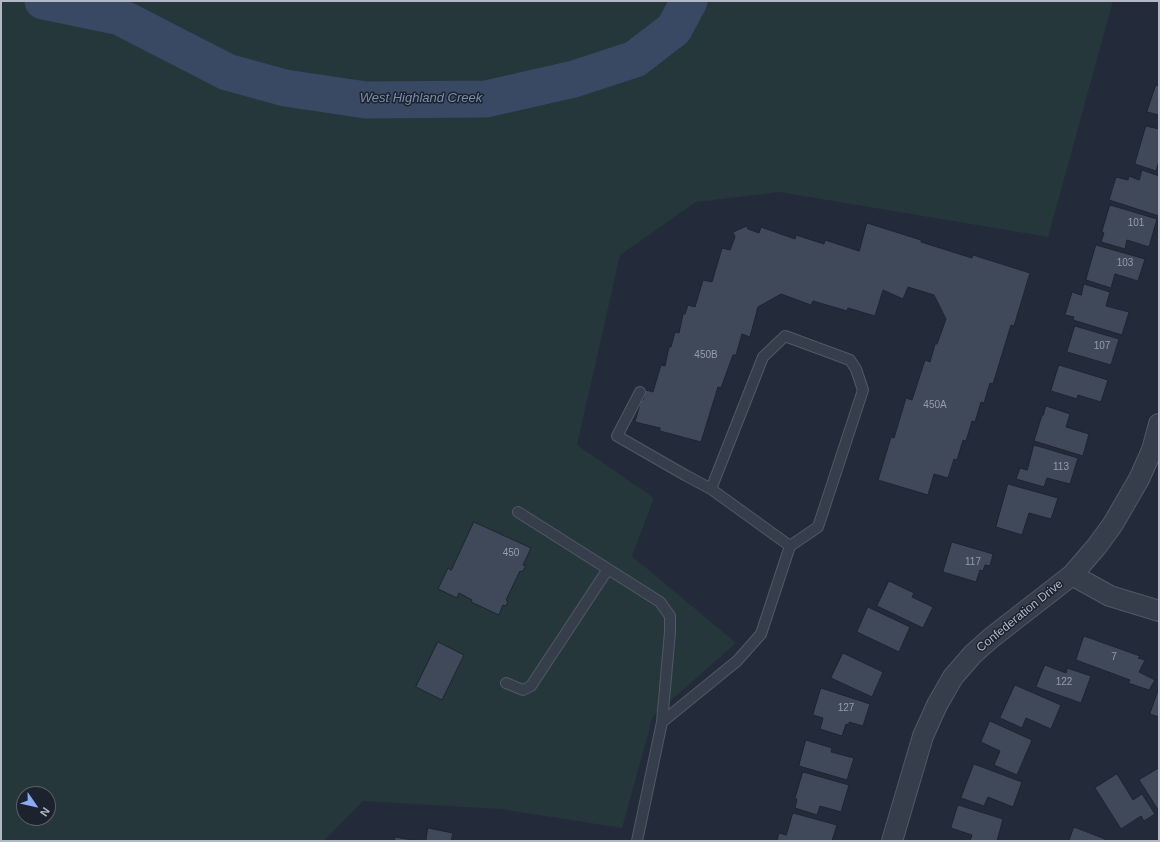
<!DOCTYPE html>
<html>
<head>
<meta charset="utf-8">
<style>
  body { margin:0 }
  #map { position:relative; width:1160px; height:842px; overflow:hidden; background:#232b3a; font-family:Helvetica,sans-serif }
  canvas { display:block }
  .frame { position:absolute; inset:0; border:2px solid #b2b8c6; pointer-events:none }
  .north { position:absolute; left:16px; top:786px; width:40px; height:40px; box-sizing:border-box; background:#1c232f; border:1px solid #585f6b; border-radius:50%; rotate:124deg; font-size:11px; font-weight:700; line-height:16px; text-align:center; color:#b2b8c6 }
  .north::after { content:''; display:block; margin:auto; width:14px; height:18px; background:#8babf3; clip-path:polygon(50% 0,100% 100%,50% 72%,0 100%) }
</style>
</head>
<body>
<div id="map">
<canvas width="1160" height="842"></canvas>
<div class="frame"></div>
<div class="north">N</div>
</div>
<script>
const c = document.querySelector('canvas').getContext('2d');
c.lineJoin = 'round';
function fillPath(path, color) { c.fillStyle = color; c.fill(path, 'evenodd'); }
function trace(path, color, width, dash) { c.strokeStyle = color; c.lineWidth = width; c.lineCap = dash ? 'butt' : 'round'; c.setLineDash(dash || []); c.stroke(path); }
function label(font, color, halo, rows, align = 'center') {
  c.font = font + ' Helvetica,sans-serif'; c.lineWidth = 3; c.setLineDash([]); c.textBaseline = 'middle'; c.strokeStyle = halo; c.fillStyle = color; for (const [text, x, y, turn = 0] of rows) {
    c.save(); c.translate(x, y); c.rotate((+turn || 0) * Math.PI / 180); c.textAlign = isNaN(turn) ? turn : align; if (halo) c.strokeText(text, 0, 0); c.fillText(text, 0, 0); c.restore();
  }
}
fillPath(new Path2D(`
  M 1,1 L 1113,1 L 1048,237 L 780,192 L 696,202 L 620,255 L 577,445 L 654,498 L 632,556 L 736,643 L 653,716 L 622,828 L 501,809 L 363,801 L 324,841 L 1,841 ZM 24,794 L 48,794 L 48,818 L 24,818 Z`), '#25373b');
trace(new Path2D(`
  M 43,1 L 120,17 L 227,72 L 285,88 L 366,100 L 486,99 L 574,79 L 635,59 L 674,29 L 689,1`), '#394863', 37);
const building = new Path2D(`
  M 1156,85 L 1159,86 L 1159,115 L 1147,112 Z
  M 1146,126 L 1159,129 L 1159,161 L 1156,171 L 1135,164 Z
  M 1142,170 L 1159,176 L 1159,216 L 1109,200 L 1116,177 L 1128,180 L 1129,176 L 1139,180 Z
  M 1110,205 L 1157,219 L 1149,247 L 1127,240 L 1125,249 L 1101,242 L 1104,233 L 1102,232 Z
  M 867,223 L 921,240 L 921,242 L 972,258 L 973,255 L 1030,273 L 1014,326 L 1011,325 L 993,384 L 990,383 L 984,403 L 981,402 L 975,422 L 972,421 L 966,441 L 963,440 L 957,460 L 954,459 L 948,478 L 934,474 L 928,495 L 878,480 L 891,437 L 894,438 L 906,398 L 912,400 L 925,360 L 930,362 L 935,344 L 937,344 L 946,319 L 934,295 L 908,287 L 903,299 L 883,290 L 875,316 L 848,308 L 847,311 L 813,301 L 811,305 L 781,294 L 758,307 L 750,337 L 742,334 L 736,355 L 733,355 L 721,388 L 718,387 L 701,442 L 660,431 L 660,428 L 635,422 L 641,400 L 643,400 L 646,390 L 653,392 L 661,365 L 665,366 L 669,347 L 671,347 L 675,332 L 679,333 L 683,314 L 685,314 L 688,305 L 695,307 L 703,280 L 712,282 L 722,248 L 730,250 L 735,237 L 733,232 L 747,226 L 748,229 L 759,233 L 761,227 L 795,239 L 796,235 L 824,244 L 825,240 L 859,251 Z
  M 1096,245 L 1145,259 L 1138,281 L 1115,274 L 1111,288 L 1086,280 Z
  M 1084,284 L 1110,292 L 1106,306 L 1129,312 L 1122,335 L 1073,320 L 1074,317 L 1065,315 L 1072,292 L 1081,295 Z
  M 1075,326 L 1119,339 L 1111,365 L 1067,352 Z
  M 1059,365 L 1108,380 L 1101,402 L 1078,395 L 1077,399 L 1051,391 Z
  M 1046,406 L 1070,414 L 1066,427 L 1089,434 L 1083,456 L 1034,441 L 1042,415 L 1043,415 Z
  M 1034,445 L 1078,458 L 1070,484 L 1047,478 L 1044,487 L 1016,479 L 1020,468 L 1027,470 Z
  M 1008,484 L 1058,498 L 1051,519 L 1029,513 L 1022,535 L 996,527 Z
  M 474,522 L 531,548 L 523,565 L 526,566 L 522,572 L 520,571 L 506,600 L 508,601 L 506,606 L 503,605 L 499,615 L 471,602 L 472,600 L 459,593 L 457,598 L 438,589 L 448,568 L 451,570 Z
  M 952,542 L 993,554 L 990,566 L 985,565 L 983,571 L 980,570 L 976,582 L 943,572 Z
  M 889,581 L 914,593 L 912,597 L 933,607 L 923,628 L 877,606 Z
  M 868,607 L 910,627 L 899,652 L 857,632 Z
  M 1084,636 L 1140,656 L 1138,658 L 1145,660 L 1139,672 L 1155,680 L 1149,690 L 1128,683 L 1130,680 L 1076,660 Z
  M 438,642 L 464,655 L 442,700 L 416,687 Z
  M 843,653 L 883,672 L 872,697 L 831,678 Z
  M 1045,665 L 1066,673 L 1067,668 L 1091,676 L 1081,703 L 1036,687 Z
  M 1015,685 L 1061,705 L 1051,729 L 1026,718 L 1022,728 L 1000,718 Z
  M 821,688 L 870,704 L 863,726 L 849,722 L 849,725 L 846,724 L 842,736 L 820,729 L 823,718 L 813,715 Z
  M 1159,688 L 1159,717 L 1150,714 Z
  M 990,721 L 1032,740 L 1017,775 L 994,765 L 1000,751 L 981,742 Z
  M 806,740 L 832,748 L 831,752 L 854,758 L 847,780 L 799,766 Z
  M 974,764 L 1022,782 L 1013,807 L 988,797 L 984,806 L 961,798 Z
  M 1159,768 L 1159,811 L 1139,780 Z
  M 803,772 L 849,785 L 841,812 L 820,806 L 817,815 L 795,808 L 797,799 L 795,799 Z
  M 1117,774 L 1133,800 L 1142,794 L 1155,814 L 1144,821 L 1141,816 L 1121,829 L 1095,788 Z
  M 958,805 L 1003,819 L 997,841 L 970,841 L 972,835 L 951,828 Z
  M 793,813 L 837,825 L 832,841 L 777,841 L 779,833 L 786,835 Z
  M 1074,827 L 1105,839 L 1105,841 L 1069,841 Z
  M 428,828 L 453,833 L 451,841 L 426,841 Z
  M 395,837 L 418,841 L 395,841 Z`);
fillPath(building, '#404959');
trace(building, '#1e2531', 1);
const service = new Path2D(`
  M 640,392 L 617,436 L 685,475 L 711,489
  M 518,512 L 660,602 L 670,616 L 670,632 L 662,722
  M 506,683 L 523,690 L 531,686 L 608,569
  M 637,841 L 662,722 L 737,661 L 761,634 L 790,546 L 818,527 L 863,390 L 856,369 L 850,360 L 785,336 L 763,357 L 711,489 L 790,546`);
const minor = new Path2D(`
  M 1072,575 L 1110,596 L 1159,611
  M 892,841 L 923,736 L 937,705 L 953,677 L 973,654 L 991,638 L 1072,575 L 1097,546 L 1113,524 L 1139,479 L 1152,450 L 1159,424`);
trace(service, '#525865', 12);
trace(minor, '#525865', 22);
trace(service, '#373e4b', 10);
trace(minor, '#373e4b', 20);
label('10px', '#969cab', null, [
  ["101",1136,223],
  ["103",1125,263],
  ["107",1102,346],
  ["450B",706,355],
  ["450A",935,405],
  ["113",1061,467],
  ["450",511,553],
  ["117",973,562],
  ["7",1114,657],
  ["122",1064,682],
  ["127",846,708]
]);
label('12px', '#b2b8c6', '#1c232f', [
  ["Confederation Drive",1020,616,-39]
]);
label('italic 13px', '#7c8dad', '#1c232f', [
  ["West Highland Creek",421,98]
]);
</script>
</body>
</html>
